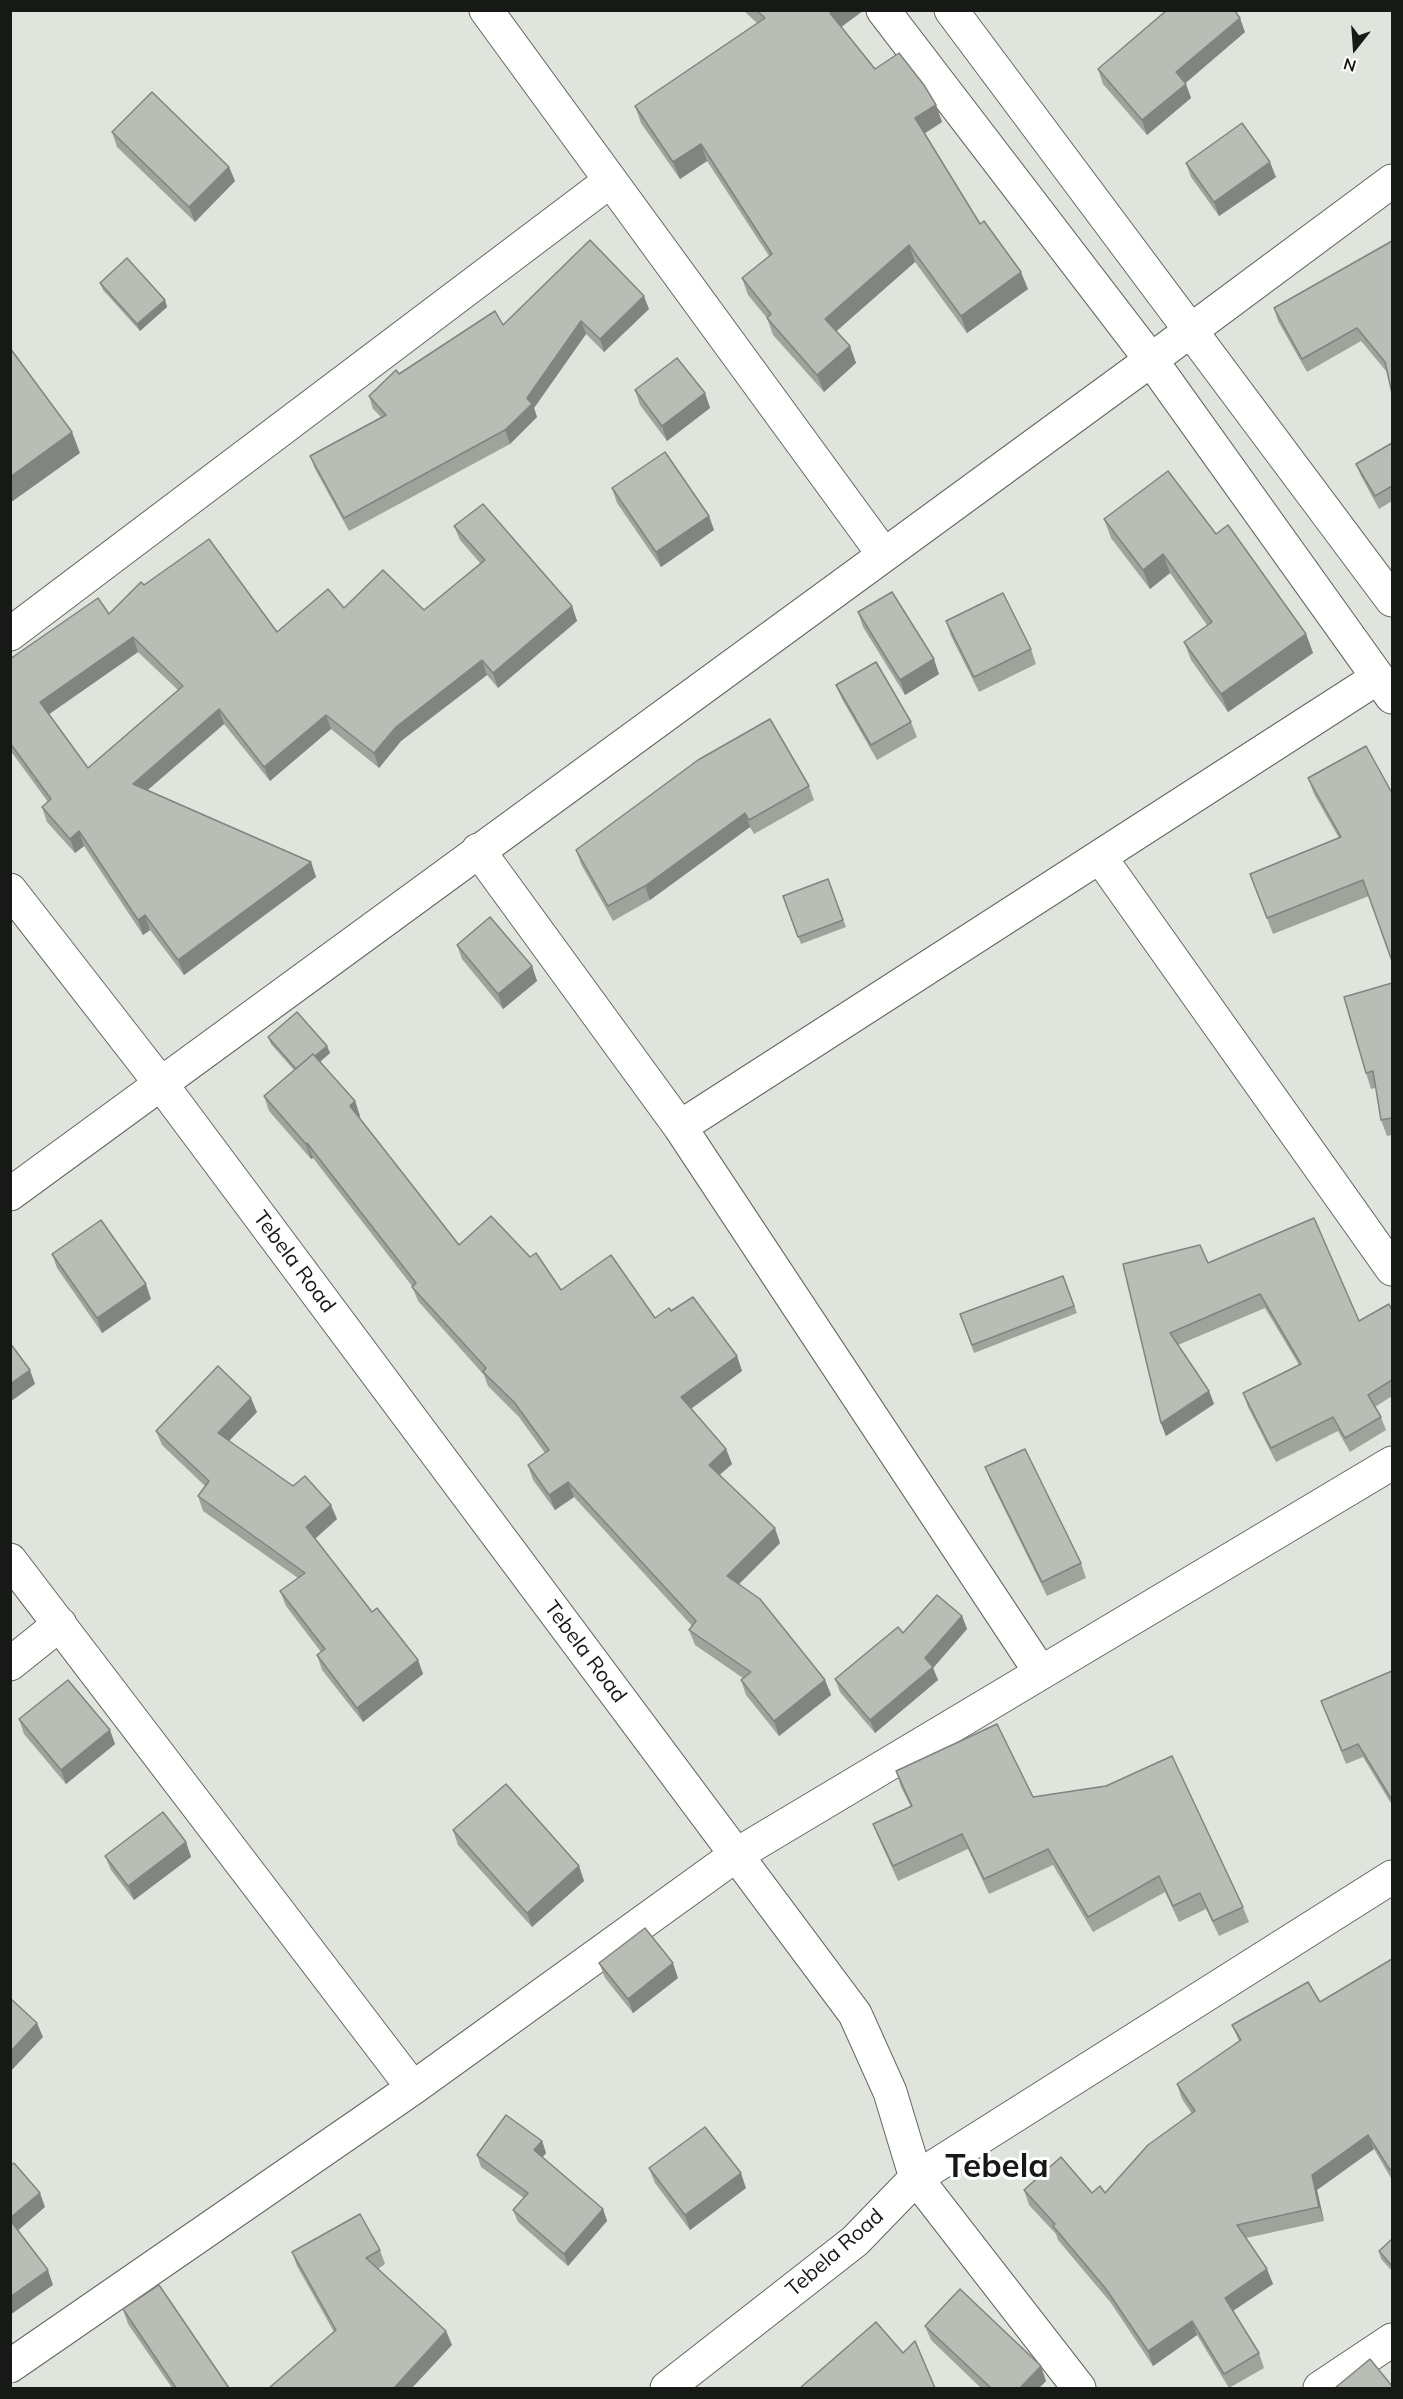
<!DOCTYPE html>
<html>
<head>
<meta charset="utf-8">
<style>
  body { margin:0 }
  #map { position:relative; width:1403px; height:2399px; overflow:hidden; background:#dfe4dc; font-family:Mulish,sans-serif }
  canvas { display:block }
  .frame { position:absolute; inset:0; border:12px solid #171916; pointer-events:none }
  .north { position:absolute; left:1325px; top:18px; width:60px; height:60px; -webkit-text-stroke:4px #fff; paint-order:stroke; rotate:197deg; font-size:16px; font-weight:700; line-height:24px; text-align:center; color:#171916 }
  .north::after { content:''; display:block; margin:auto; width:21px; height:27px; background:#171916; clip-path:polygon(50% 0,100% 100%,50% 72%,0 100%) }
</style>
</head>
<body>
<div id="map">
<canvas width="1403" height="2399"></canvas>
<div class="frame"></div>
<div class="north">N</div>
</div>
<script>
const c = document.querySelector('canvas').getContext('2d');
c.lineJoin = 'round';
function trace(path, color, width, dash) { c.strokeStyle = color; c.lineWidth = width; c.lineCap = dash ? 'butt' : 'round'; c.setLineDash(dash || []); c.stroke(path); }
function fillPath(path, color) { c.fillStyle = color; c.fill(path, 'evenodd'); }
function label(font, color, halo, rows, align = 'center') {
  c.font = font + ' Mulish,sans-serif'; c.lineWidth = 6; c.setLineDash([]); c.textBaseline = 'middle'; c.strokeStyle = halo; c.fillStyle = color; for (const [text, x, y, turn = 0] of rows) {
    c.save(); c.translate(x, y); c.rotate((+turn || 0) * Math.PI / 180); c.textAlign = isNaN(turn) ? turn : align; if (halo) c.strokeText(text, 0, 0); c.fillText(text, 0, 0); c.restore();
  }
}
const street = new Path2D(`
  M 486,10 L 884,555
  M 10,634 L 610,181
  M 478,850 L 680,1127 L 1041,1673
  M 1100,857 L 1392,1269
  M 680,1127 L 1377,678
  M 10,1194 L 1151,360 L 1392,181
  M 10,1560 L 413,2088
  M 10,1664 L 60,1624
  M 916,2178 L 1079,2388
  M 10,2366 L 413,2088 L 736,1855 L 1392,1463
  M 1320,2388 L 1392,2340`);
const secondary = new Path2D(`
  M 883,10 L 1151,360 L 1392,697
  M 951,10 L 1392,600
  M 916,2178 L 1392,1877`);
const primary = new Path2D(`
  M 10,890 L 161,1084 L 855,2014 L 890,2092 L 916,2178 L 855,2241 L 667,2388`);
trace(street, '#636760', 35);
trace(secondary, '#636760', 35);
trace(primary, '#636760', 35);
trace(street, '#fff', 33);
trace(secondary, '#fff', 33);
trace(primary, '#fff', 33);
fillPath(new Path2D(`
  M 743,10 L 864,10 L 841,27 L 875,69 L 936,105 L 942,122 L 925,133 L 980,224 L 1028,289 L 967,333 L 915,262 L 836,331 L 850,346 L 856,363 L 824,392 L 773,335 L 767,318 L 748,295 L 742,278 L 769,256 L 707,161 L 680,179 L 641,123 L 635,106 L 757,23 Z
  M 1245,32 L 1185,83 L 1191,98 L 1147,135 L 1103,84 L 1098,69 Z
  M 112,132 L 229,167 L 235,181 L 195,222 L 117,147 Z
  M 1186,163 L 1276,177 L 1219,216 L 1191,177 Z
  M 1392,241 L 1387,372 L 1361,341 L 1307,372 L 1278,321 L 1274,308 Z
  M 100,283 L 165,300 L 167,307 L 140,331 L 103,290 Z
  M 649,309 L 604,352 L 586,334 L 534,408 L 537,417 L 510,444 L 349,531 L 315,469 L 310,456 L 381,417 L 373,409 L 369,396 L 399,374 L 503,325 Z
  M 635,390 L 705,393 L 710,408 L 667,441 L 640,405 Z
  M 1392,443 L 1392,501 L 1379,509 L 1361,476 L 1356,464 Z
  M 612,488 L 709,516 L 714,530 L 661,567 L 617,503 Z
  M 1104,519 L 1306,634 L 1313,653 L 1228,712 L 1191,660 L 1184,642 L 1207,625 L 1170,573 L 1150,589 L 1111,538 Z
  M 454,526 L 572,606 L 577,621 L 498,688 L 487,675 L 401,741 L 379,768 L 331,729 L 270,781 L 224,724 L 148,790 L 311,862 L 316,877 L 184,975 L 150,930 L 143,935 L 84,846 L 75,853 L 47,822 L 42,807 L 48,802 L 10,750 L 10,659 L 109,614 L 144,585 L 277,632 L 344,608 L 424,610 L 480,563 L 460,540 ZM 138,652 L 178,690 L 88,768 L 49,714 Z
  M 858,612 L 939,674 L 905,695 L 863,627 Z
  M 946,621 L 1031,649 L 1036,664 L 979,692 L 951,636 Z
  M 836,685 L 911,722 L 917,737 L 877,760 L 842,699 Z
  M 1308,778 L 1392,793 L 1369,896 L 1273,934 L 1250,874 L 1339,838 L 1314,794 Z
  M 809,786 L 814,800 L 754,834 L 750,827 L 650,900 L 613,921 L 581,864 L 576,850 Z
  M 828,879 L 846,927 L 801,944 L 783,896 Z
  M 457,945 L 532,966 L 537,981 L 503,1009 L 462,959 Z
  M 1392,983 L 1392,1135 L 1387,1136 L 1381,1120 L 1376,1088 L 1371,1089 L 1366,1073 Z
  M 268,1037 L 327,1046 L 330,1053 L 320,1062 L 355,1101 L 360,1116 L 359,1117 L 459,1245 L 530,1257 L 561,1290 L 655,1318 L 671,1311 L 737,1356 L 742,1371 L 691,1409 L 726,1449 L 732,1464 L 720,1475 L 780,1543 L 739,1584 L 825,1680 L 831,1695 L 779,1736 L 746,1695 L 741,1680 L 743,1678 L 695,1645 L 689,1630 L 692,1626 L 574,1497 L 555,1510 L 533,1480 L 528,1465 L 545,1453 L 519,1417 L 488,1386 L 484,1375 L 418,1301 L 412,1286 L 313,1158 L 311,1159 L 269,1111 L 264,1096 L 294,1070 L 271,1044 Z
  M 52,1254 L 151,1299 L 102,1333 L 57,1268 Z
  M 1208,1263 L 1359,1321 L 1392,1310 L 1392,1396 L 1375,1407 L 1381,1417 L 1386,1430 L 1350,1452 L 1338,1431 L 1276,1462 L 1248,1407 L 1243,1393 L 1299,1365 L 1265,1308 L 1178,1345 L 1209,1391 L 1214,1404 L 1166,1436 L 1161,1423 L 1123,1264 Z
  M 1063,1276 L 1077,1313 L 974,1353 L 960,1314 Z
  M 257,1412 L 229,1441 L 337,1519 L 315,1539 L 372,1612 L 418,1660 L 423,1674 L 363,1722 L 322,1670 L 317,1655 L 321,1652 L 286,1606 L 280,1591 L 298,1578 L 203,1511 L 198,1496 L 205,1486 L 162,1445 L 156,1431 Z
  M 985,1467 L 1081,1563 L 1086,1578 L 1047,1596 L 991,1482 Z
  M 962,1616 L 967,1629 L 933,1668 L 938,1680 L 875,1733 L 840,1692 L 835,1679 L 903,1633 Z
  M 1392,1671 L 1392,1805 L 1363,1757 L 1346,1764 L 1321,1701 Z
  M 19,1719 L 115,1744 L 66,1784 L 24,1734 Z
  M 896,1771 L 1033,1797 L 1243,1907 L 1249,1922 L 1219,1936 L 1206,1909 L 1179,1922 L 1165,1892 L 1093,1932 L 1053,1865 L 989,1894 L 968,1849 L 898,1881 L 879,1839 L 873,1824 L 911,1807 L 901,1787 Z
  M 453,1830 L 579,1866 L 584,1881 L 532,1927 L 458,1845 Z
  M 186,1842 L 191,1857 L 134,1900 L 111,1870 L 105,1856 Z
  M 1392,1959 L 1392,2180 L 1374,2149 L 1317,2190 L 1324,2221 L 1246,2238 L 1267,2269 L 1273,2284 L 1233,2311 L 1259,2353 L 1264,2368 L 1229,2388 L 1197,2335 L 1153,2366 L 1111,2303 L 1058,2240 L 1056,2234 L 1029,2205 L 1024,2190 L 1105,2193 L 1192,2114 L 1182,2099 L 1177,2084 L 1239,2041 L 1232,2025 L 1320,2002 Z
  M 599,1963 L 678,1978 L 633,2013 L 605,1978 Z
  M 542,2141 L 546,2153 L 542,2157 L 603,2209 L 607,2221 L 568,2266 L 518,2222 L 513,2210 L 524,2198 L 481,2167 L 477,2155 Z
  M 649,2168 L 746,2188 L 690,2230 L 655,2183 Z
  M 1392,2239 L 1392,2271 L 1381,2259 L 1379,2251 Z
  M 380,2250 L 385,2264 L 378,2269 L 446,2331 L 452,2345 L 334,2332 L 297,2266 L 292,2252 Z
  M 123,2309 L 229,2388 L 172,2388 L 128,2324 Z
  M 925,2326 L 1046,2381 L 1039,2388 L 981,2388 L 931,2340 Z`), '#9ea39c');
fillPath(new Path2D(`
  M 834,10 L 864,10 L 836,31 L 830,13 Z
  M 1240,18 L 1245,32 L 1181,87 L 1176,72 Z
  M 1186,84 L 1191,98 L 1147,135 L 1142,120 Z
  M 936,105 L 942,122 L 922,135 L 915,118 Z
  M 701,144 L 707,161 L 680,179 L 673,162 Z
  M 1270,162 L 1276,177 L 1219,216 L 1214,202 Z
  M 229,167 L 235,181 L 195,222 L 189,207 Z
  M 909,245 L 915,262 L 831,336 L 825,319 Z
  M 1021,272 L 1028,289 L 967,333 L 961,316 Z
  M 644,296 L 649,309 L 604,352 L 600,339 Z
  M 165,300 L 167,307 L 140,331 L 137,324 Z
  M 581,321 L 586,334 L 534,408 L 537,417 L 510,444 L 505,430 L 527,398 Z
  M 850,346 L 856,363 L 824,392 L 817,375 Z
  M 705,393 L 710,408 L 667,441 L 662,426 Z
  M 72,432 L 80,453 L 10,503 L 10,477 Z
  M 709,516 L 714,530 L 661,567 L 656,552 Z
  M 1163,554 L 1170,573 L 1150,589 L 1143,570 Z
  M 572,606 L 577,621 L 498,688 L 493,673 Z
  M 1306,634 L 1313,653 L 1228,712 L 1221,694 Z
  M 133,637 L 138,652 L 45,717 L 40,702 Z
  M 934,659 L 939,674 L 905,695 L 900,680 Z
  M 482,660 L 487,675 L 401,741 L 379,768 L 374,753 L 396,727 Z
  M 219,709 L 224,724 L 138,798 L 133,784 Z
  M 326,715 L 331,729 L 270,781 L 264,767 Z
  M 745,813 L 750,827 L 650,900 L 645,886 Z
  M 79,831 L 84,846 L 75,853 L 70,839 Z
  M 311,862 L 316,877 L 184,975 L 178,960 Z
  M 145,915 L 150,930 L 143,935 L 138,920 Z
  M 532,966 L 537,981 L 503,1009 L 498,994 Z
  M 327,1046 L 330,1053 L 300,1079 L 298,1071 Z
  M 355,1101 L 360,1116 L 355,1121 L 350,1106 Z
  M 307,1143 L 313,1158 L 311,1159 L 306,1144 Z
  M 146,1284 L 151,1299 L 102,1333 L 97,1318 Z
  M 737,1356 L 742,1371 L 686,1412 L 681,1397 Z
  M 30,1370 L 35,1384 L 10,1402 L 10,1384 Z
  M 1209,1391 L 1214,1404 L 1166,1436 L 1161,1423 Z
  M 251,1398 L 257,1412 L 223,1447 L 218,1433 Z
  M 726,1449 L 732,1464 L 714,1479 L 709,1465 Z
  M 568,1482 L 574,1497 L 555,1510 L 549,1495 Z
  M 331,1505 L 337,1519 L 311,1542 L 306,1527 Z
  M 775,1528 L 780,1543 L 732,1591 L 727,1576 Z
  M 962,1616 L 967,1629 L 933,1668 L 938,1680 L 875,1733 L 870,1720 Z
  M 418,1660 L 423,1674 L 363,1722 L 357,1708 Z
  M 825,1680 L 831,1695 L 779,1736 L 774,1721 Z
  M 110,1730 L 115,1744 L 66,1784 L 61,1770 Z
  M 186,1842 L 191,1857 L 134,1900 L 128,1886 Z
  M 579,1866 L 584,1881 L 532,1927 L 527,1913 Z
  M 673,1963 L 678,1978 L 633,2013 L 628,1999 Z
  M 37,2023 L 43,2037 L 10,2072 L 10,2052 Z
  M 1368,2135 L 1374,2149 L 1317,2190 L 1324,2221 L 1319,2207 L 1312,2175 Z
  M 542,2141 L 546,2153 L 539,2162 L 534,2150 Z
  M 741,2173 L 746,2188 L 690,2230 L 685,2215 Z
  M 40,2193 L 45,2207 L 15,2233 L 10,2221 L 10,2218 Z
  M 603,2209 L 607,2221 L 568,2266 L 564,2254 Z
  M 1267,2269 L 1273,2284 L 1231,2312 L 1225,2298 Z
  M 48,2270 L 53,2285 L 10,2315 L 10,2297 Z
  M 1192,2321 L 1197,2335 L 1153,2366 L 1148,2351 Z
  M 446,2331 L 452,2345 L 412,2388 L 394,2388 Z
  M 1041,2366 L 1046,2381 L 1039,2388 L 1020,2388 Z`), '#81847f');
const building = new Path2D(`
  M 756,10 L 834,10 L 830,13 L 875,69 L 899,53 L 924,85 L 936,105 L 915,118 L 980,224 L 984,221 L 1021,272 L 961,316 L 909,245 L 825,319 L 850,346 L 817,375 L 767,318 L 771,314 L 742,278 L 772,254 L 701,144 L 673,162 L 635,106 L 765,18 Z
  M 1167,10 L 1234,10 L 1240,18 L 1176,72 L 1186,84 L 1142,120 L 1098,69 Z
  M 152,92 L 229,167 L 189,207 L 112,132 Z
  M 1242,123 L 1270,162 L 1214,202 L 1186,163 Z
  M 590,240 L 644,296 L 600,339 L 581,321 L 527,398 L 532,404 L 505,430 L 344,518 L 310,456 L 386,415 L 369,396 L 396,370 L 399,374 L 495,311 L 503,325 Z
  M 1392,241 L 1392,393 L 1385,362 L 1357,328 L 1302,359 L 1274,308 Z
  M 127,258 L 165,300 L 137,324 L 100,283 Z
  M 10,348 L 72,432 L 10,477 Z
  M 677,358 L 705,393 L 662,426 L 635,390 Z
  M 1392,443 L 1392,486 L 1375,496 L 1356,464 Z
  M 665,452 L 709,516 L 656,552 L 612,488 Z
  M 1168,471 L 1216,534 L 1228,525 L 1306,634 L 1221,694 L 1184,642 L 1212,622 L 1163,554 L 1143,570 L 1104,519 Z
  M 483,504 L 572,606 L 493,673 L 482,660 L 396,727 L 374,753 L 326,715 L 264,767 L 219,709 L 133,784 L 311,862 L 178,960 L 145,915 L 138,920 L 79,831 L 70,839 L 42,807 L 51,799 L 10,743 L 10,659 L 98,598 L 109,614 L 141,582 L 144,585 L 209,539 L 277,632 L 328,589 L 344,608 L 383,570 L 424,610 L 485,560 L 454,526 ZM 133,637 L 183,686 L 88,768 L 40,702 Z
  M 892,592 L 934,659 L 900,680 L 858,612 Z
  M 1003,593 L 1031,649 L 974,677 L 946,621 Z
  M 876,662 L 911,722 L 871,745 L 836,685 Z
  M 770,719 L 809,786 L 749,820 L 745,813 L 645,886 L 608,906 L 576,850 L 698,760 Z
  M 1366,746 L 1392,793 L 1392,961 L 1363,880 L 1267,918 L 1250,874 L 1341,837 L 1308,778 Z
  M 828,879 L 843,920 L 798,937 L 783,896 Z
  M 490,917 L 532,966 L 498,994 L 457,945 Z
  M 1392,983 L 1392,1118 L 1381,1120 L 1373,1071 L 1366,1073 L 1344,997 Z
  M 297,1012 L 327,1046 L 315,1056 L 313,1054 L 296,1069 L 268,1037 Z
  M 313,1054 L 355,1101 L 350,1106 L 459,1245 L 491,1216 L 530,1257 L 536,1253 L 561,1290 L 611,1255 L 655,1318 L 669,1308 L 671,1311 L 693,1297 L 737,1356 L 681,1397 L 726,1449 L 709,1465 L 775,1528 L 727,1576 L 760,1599 L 825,1680 L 774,1721 L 741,1680 L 751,1672 L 689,1630 L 696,1621 L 568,1482 L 549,1495 L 528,1465 L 549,1450 L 514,1402 L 483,1372 L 486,1368 L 412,1287 L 416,1283 L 307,1143 L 306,1144 L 264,1096 Z
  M 1314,1218 L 1359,1321 L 1389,1304 L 1392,1310 L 1392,1380 L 1368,1395 L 1381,1417 L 1345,1438 L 1333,1417 L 1271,1448 L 1243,1393 L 1301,1364 L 1260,1294 L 1170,1333 L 1209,1391 L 1161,1423 L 1123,1264 L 1200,1245 L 1208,1263 Z
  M 101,1220 L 146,1284 L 97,1318 L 52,1254 Z
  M 1063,1276 L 1074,1306 L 972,1345 L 960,1314 Z
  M 10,1343 L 30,1370 L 10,1384 Z
  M 218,1366 L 251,1398 L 218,1433 L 293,1486 L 305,1476 L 331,1505 L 306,1527 L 372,1612 L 377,1608 L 418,1660 L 357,1708 L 317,1655 L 325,1649 L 280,1591 L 305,1573 L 198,1496 L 209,1481 L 156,1431 Z
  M 1025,1449 L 1081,1563 L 1042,1582 L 985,1467 Z
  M 937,1595 L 962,1616 L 925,1658 L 933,1667 L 870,1720 L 835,1679 L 898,1627 L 903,1633 Z
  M 1392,1671 L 1392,1800 L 1358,1744 L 1342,1751 L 1321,1701 Z
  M 68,1680 L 110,1730 L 61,1770 L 19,1719 Z
  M 997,1724 L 1033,1797 L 1106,1786 L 1172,1756 L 1243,1907 L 1213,1921 L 1200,1893 L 1173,1906 L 1159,1876 L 1088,1917 L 1048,1849 L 984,1879 L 962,1834 L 893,1866 L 873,1824 L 912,1806 L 896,1771 Z
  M 506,1784 L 579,1866 L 527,1913 L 453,1830 Z
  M 163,1812 L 186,1842 L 128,1886 L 105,1856 Z
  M 645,1928 L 673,1963 L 628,1999 L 599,1963 Z
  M 1392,1959 L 1392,2169 L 1390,2170 L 1368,2135 L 1312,2175 L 1319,2207 L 1237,2225 L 1267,2269 L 1225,2298 L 1259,2353 L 1224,2374 L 1192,2321 L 1148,2351 L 1106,2289 L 1053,2226 L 1055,2224 L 1024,2190 L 1061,2157 L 1092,2193 L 1100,2186 L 1105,2193 L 1148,2145 L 1195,2111 L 1177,2084 L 1241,2040 L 1232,2025 L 1308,1982 L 1320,2002 Z
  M 10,1998 L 37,2023 L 10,2052 Z
  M 506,2115 L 542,2141 L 534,2150 L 603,2209 L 564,2254 L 513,2210 L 528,2193 L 477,2155 Z
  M 705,2127 L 741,2173 L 685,2215 L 649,2168 Z
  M 14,2163 L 40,2193 L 10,2218 L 10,2166 Z
  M 360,2214 L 380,2250 L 366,2258 L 446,2331 L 394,2388 L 269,2388 L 336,2330 L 292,2252 Z
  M 10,2220 L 48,2270 L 10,2297 Z
  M 1392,2239 L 1392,2266 L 1379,2251 Z
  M 159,2285 L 229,2388 L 176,2388 L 123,2309 Z
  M 960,2289 L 1041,2366 L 1020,2388 L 991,2388 L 925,2326 Z
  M 876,2322 L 903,2353 L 915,2341 L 935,2388 L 800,2388 Z
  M 1370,2359 L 1392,2386 L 1392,2388 L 1335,2388 Z`);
fillPath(building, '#b8bdb5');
trace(building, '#81847f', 1.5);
label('21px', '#171916', '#fff', [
  ["Tebela Road",294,1262,53],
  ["Tebela Road",585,1652,53],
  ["Tebela Road",835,2253,-41]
]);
label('bold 33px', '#171916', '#fff', [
  ["Tebela",997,2167]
]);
</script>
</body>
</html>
